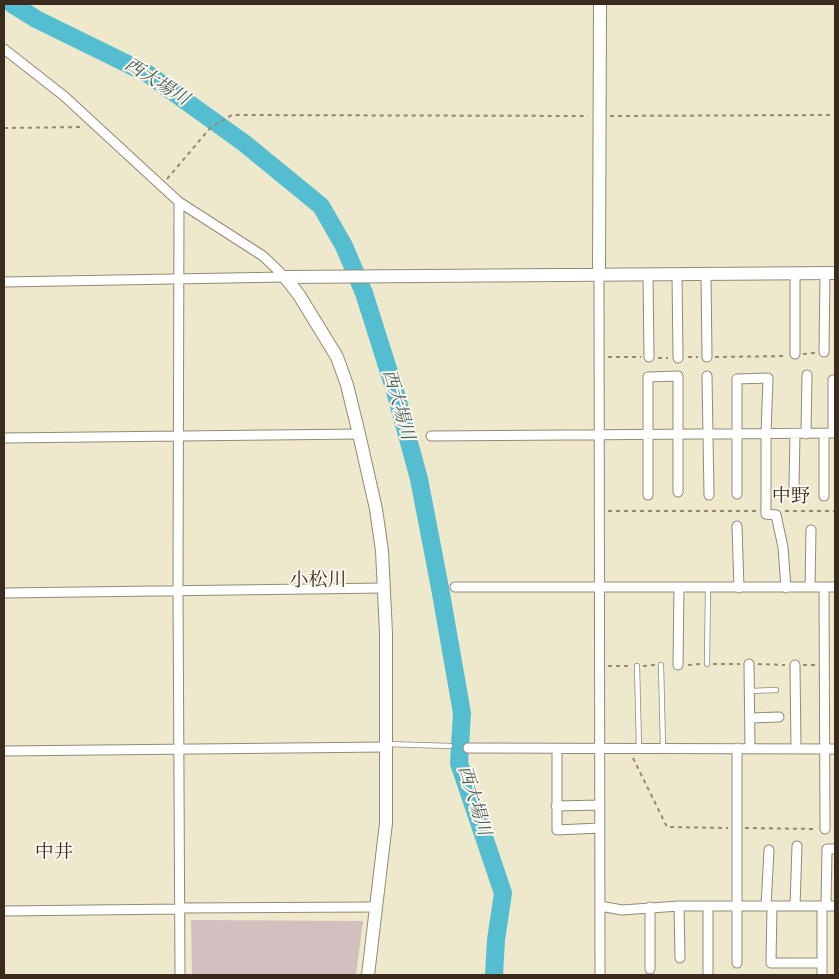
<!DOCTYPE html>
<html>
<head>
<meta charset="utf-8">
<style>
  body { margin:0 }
  #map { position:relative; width:839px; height:979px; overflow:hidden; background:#eee8cc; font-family:"IM FELL Double Pica",serif }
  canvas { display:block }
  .frame { position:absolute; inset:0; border:5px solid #3b2a1e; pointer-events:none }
</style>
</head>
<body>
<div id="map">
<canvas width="839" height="979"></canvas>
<div class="frame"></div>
</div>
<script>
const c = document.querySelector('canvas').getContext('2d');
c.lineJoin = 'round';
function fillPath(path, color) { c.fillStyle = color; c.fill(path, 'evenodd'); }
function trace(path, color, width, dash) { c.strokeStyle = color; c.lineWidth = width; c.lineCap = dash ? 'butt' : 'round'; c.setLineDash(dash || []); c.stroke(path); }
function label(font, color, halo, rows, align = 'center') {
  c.font = font + ' "IM FELL Double Pica","Noto Serif JP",serif'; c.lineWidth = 4; c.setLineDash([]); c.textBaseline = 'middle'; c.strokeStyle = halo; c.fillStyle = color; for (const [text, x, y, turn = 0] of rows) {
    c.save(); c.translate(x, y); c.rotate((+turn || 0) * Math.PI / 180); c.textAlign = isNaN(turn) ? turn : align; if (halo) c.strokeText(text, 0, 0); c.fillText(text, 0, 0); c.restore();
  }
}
fillPath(new Path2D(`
  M 191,920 L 363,921 L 356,975 L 192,975 Z`), '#d2bfc0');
trace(new Path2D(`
  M 12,4 L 36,19 L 148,74 L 244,143 L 321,206 L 344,246 L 364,293 L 395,391 L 419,479 L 440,588 L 462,713 L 459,763 L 503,893 L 496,940 L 494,975`), '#54bed0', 18);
const lane = new Path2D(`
  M 707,664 L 708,587
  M 661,665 L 663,748
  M 637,666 L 639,748
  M 750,691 L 776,690
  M 387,744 L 450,746`);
const street = new Path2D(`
  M 4,49 L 64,96 L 179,202 L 263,256 L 285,277
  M 179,202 L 178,590 L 180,975
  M 648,274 L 649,357
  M 677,274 L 678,358
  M 706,274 L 707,357
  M 599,275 L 600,975
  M 4,282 L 285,277
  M 824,352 L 825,273
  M 795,354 L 795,273
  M 707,376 L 709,495
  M 833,433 L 833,380
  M 806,434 L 807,375
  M 431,436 L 835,433
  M 4,438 L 359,434
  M 794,486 L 795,434
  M 737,494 L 737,379 L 768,378 L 766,434 L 766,514 L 776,515 L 783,547 L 786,588
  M 648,495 L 648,377 L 678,376 L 678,492
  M 824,496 L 824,434
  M 737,526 L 739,588
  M 455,587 L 835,587
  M 810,587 L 811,530
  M 824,588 L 825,829
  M 4,593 L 384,588
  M 749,664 L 750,748
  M 678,665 L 679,587
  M 795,665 L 796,748
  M 750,718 L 779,717
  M 468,748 L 835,749
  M 737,748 L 737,963
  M 557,749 L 557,830 L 600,828
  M 4,751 L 385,747
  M 556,806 L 600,805
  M 600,906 L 622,910 L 679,906 L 835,906
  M 679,906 L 680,958
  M 708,906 L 708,975
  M 766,906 L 769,850
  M 772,906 L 771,963 L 822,963
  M 795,906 L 797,846
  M 822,906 L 822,975
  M 826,906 L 827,849 L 835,849
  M 179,908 L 375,907
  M 4,911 L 179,909
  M 650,969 L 650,907`);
const secondary = new Path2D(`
  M 599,275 L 600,4
  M 285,277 L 299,295 L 337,357 L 347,385 L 359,434 L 376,509 L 382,551 L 386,633 L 386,823 L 368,975
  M 285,277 L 835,273`);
trace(lane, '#948975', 6);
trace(street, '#948975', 11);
trace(secondary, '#948975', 14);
trace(new Path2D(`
  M 610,116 L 835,115
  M 4,128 L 84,127
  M 167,179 L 211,127 L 232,115 L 588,116
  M 803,354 L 815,353
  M 608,357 L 641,357
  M 688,357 L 698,357
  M 715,357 L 786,356
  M 658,358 L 668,358
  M 608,511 L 758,511
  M 785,511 L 835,511
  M 713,664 L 740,664
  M 758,664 L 785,665
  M 688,665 L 700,664
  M 803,665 L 815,665
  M 608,666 L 630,666
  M 643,666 L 655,665
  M 633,758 L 667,827 L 728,828
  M 745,828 L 815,829`), '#948975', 2, [4, 4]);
trace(lane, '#fff', 4.5);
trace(street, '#fff', 9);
trace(secondary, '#fff', 12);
label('italic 18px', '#445e5c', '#fbf7ec', [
  ["西大場川",156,83,32],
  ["西大場川",397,405,74],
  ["西大場川",473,801,73]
]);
label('19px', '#3b2a1e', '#fbf7ec', [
  ["中野",791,498],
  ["小松川",318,582],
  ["中井",54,854]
]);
</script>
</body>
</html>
